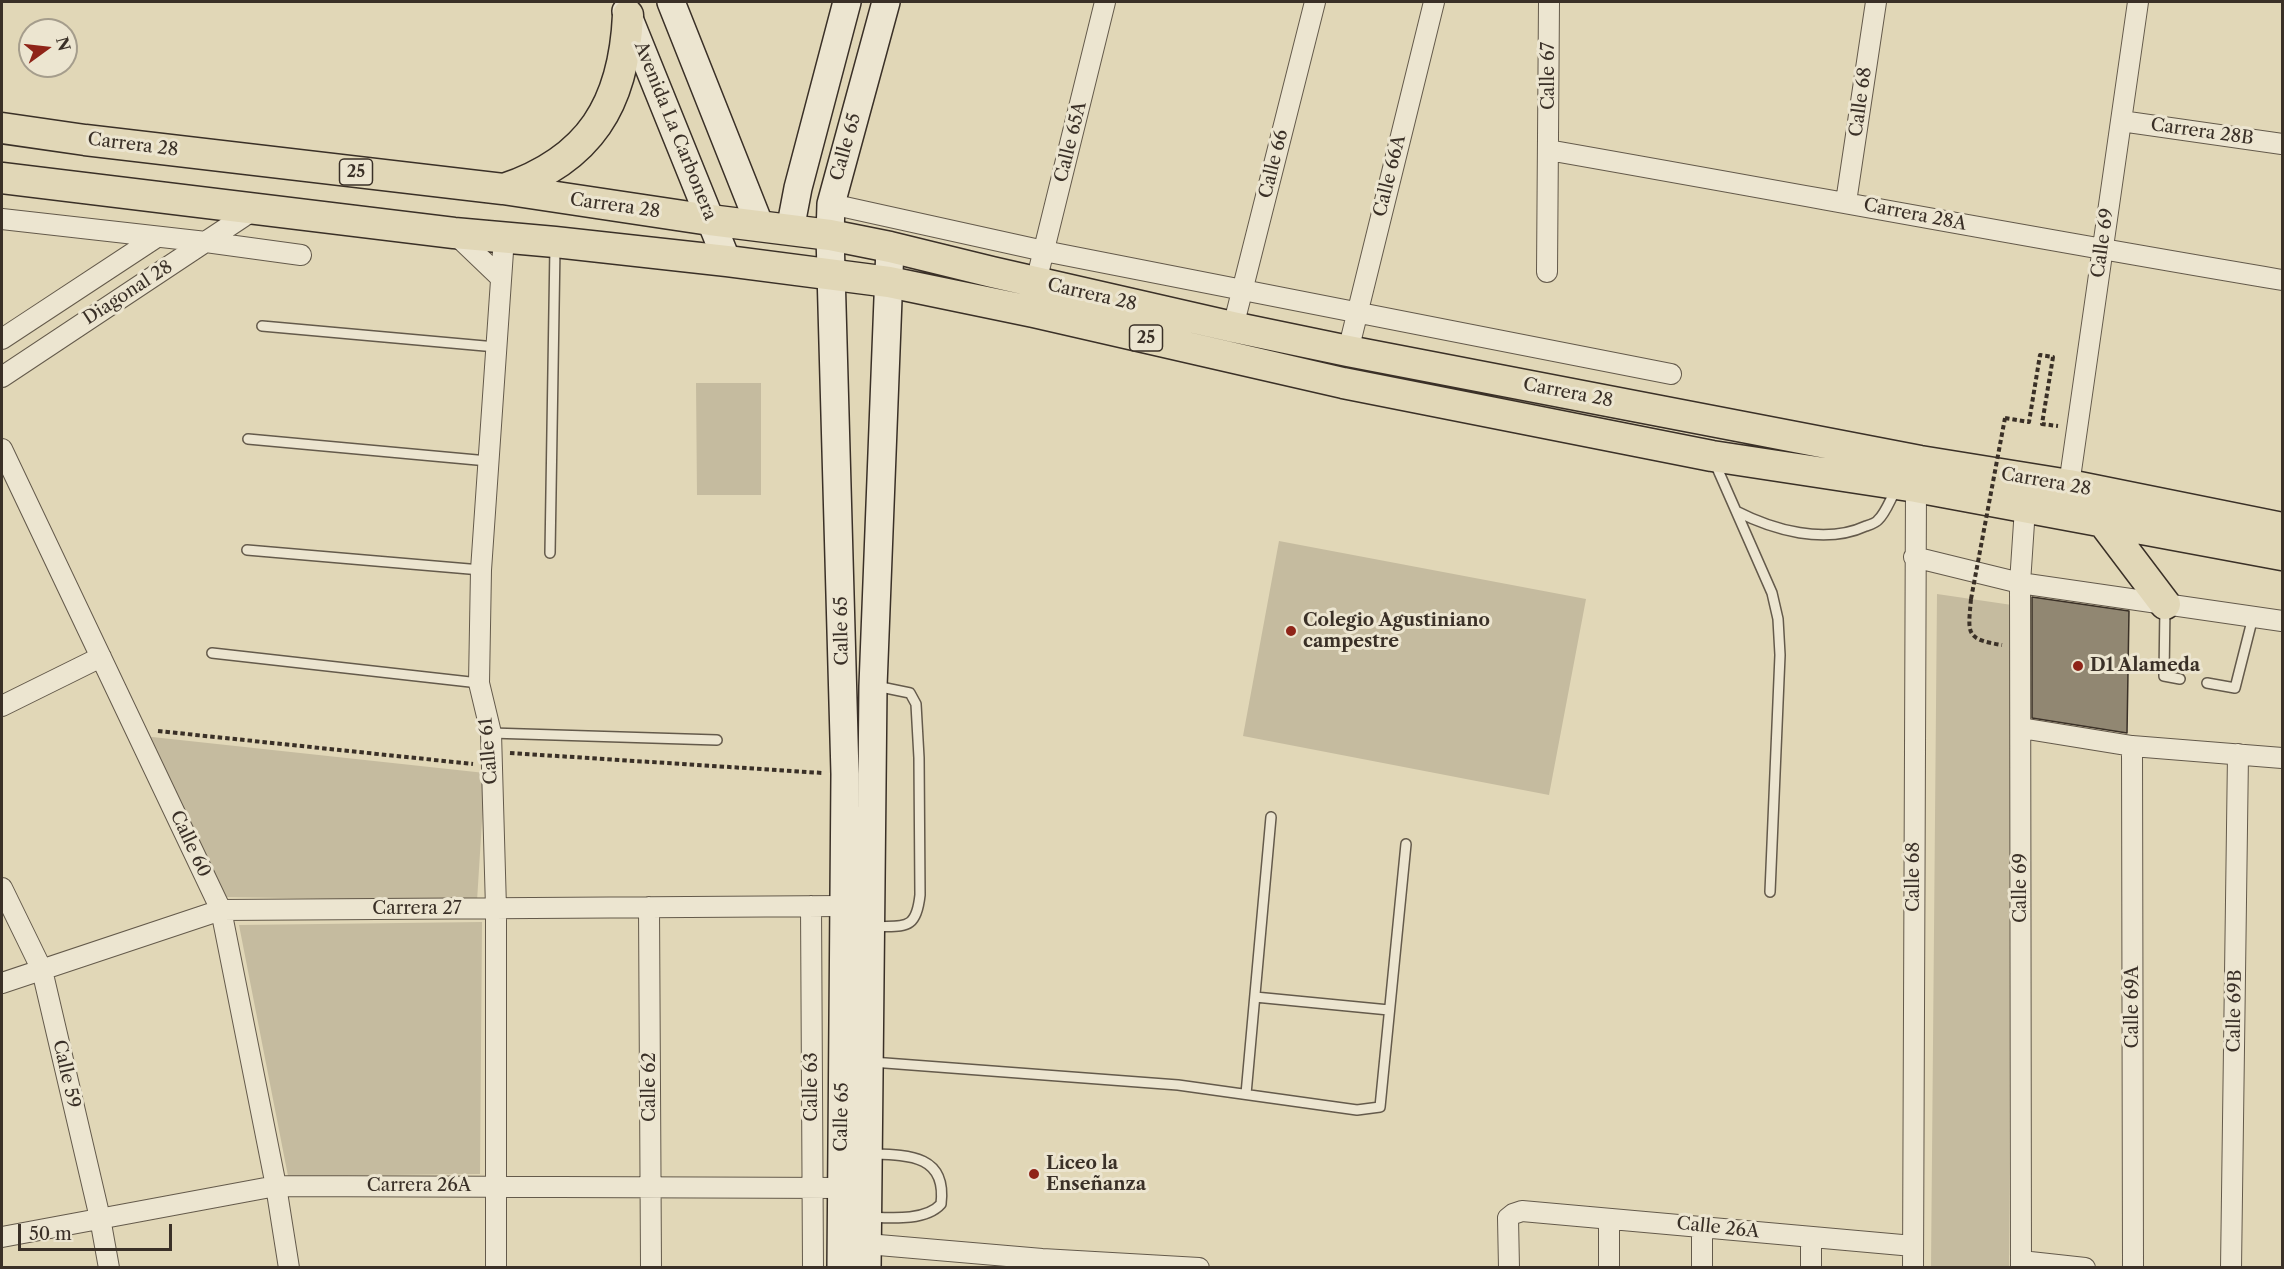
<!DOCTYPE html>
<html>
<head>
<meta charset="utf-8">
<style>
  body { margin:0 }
  #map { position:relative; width:2284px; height:1269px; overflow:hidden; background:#e1d7b7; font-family:"Libre Caslon Text",serif }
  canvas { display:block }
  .frame { position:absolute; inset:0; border:3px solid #3a3027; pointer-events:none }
  .north { position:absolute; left:18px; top:18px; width:60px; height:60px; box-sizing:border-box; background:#ece5d0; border:2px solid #a59d8c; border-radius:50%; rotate:75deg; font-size:16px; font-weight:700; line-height:24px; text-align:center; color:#3a3027 }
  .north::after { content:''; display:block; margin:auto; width:21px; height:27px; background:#8f2418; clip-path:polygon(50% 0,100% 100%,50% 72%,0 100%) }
  .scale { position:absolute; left:18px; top:1224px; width:154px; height:27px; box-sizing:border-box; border:3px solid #3a3027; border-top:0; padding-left:8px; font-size:18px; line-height:21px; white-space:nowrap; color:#3a3027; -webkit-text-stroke:4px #ece5d0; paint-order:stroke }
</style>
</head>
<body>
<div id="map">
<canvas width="2284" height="1269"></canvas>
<div class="frame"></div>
<div class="north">N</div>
<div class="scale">50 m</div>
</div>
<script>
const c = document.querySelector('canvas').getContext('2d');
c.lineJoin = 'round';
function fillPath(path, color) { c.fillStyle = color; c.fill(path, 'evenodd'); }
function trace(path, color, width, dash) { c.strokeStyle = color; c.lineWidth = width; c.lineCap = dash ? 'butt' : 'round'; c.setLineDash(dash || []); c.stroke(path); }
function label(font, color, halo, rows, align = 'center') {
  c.font = font + ' "Libre Caslon Text",serif'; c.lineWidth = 6; c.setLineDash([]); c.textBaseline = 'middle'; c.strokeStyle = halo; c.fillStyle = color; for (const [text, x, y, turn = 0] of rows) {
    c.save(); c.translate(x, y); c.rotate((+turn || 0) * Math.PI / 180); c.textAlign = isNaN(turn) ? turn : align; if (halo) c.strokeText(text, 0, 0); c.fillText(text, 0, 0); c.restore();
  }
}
fillPath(new Path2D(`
  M 696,383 L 761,383 L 761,495 L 697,495 Z
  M 1279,541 L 1586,599 L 1549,795 L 1243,736 Z
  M 1937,594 L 2012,605 L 2009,1267 L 1931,1268 Z
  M 143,736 L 485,773 L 477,901 L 222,897 Z
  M 482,922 L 480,1174 L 288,1176 L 239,925 Z`), '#c5bb9f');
const building = new Path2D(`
  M 2032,597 L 2129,611 L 2127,733 L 2032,718 Z`);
fillPath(building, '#918772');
trace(building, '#3a3027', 1.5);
const lane = new Path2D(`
  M 262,326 L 496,347
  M 248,439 L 488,461
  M 1714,461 L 1772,593 L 1778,619 L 1780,655 L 1770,892
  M 1736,511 C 1773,530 1825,545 1866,526 C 1869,525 1876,523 1878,520 C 1886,513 1891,497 1897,488
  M 247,550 L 481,570
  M 550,553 L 555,247
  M 2165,607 L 2164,676 L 2180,679
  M 212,653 L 479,683
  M 2207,683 L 2235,688 L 2253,617
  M 491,733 L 717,740
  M 873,927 C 904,925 916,932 920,895 L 919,758 L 916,704 L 910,693 L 876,686
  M 1255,997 L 1389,1010
  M 872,1062 L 1178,1085 L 1357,1110 L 1380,1107 L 1406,844
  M 1246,1094 L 1271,817
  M 870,1217 C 891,1218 926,1221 941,1204 C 947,1155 909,1155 871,1154`);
const street = new Path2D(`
  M 2121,121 L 2282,144
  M 1548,150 C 1793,193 2037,239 2282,280
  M 1846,202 L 1876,2
  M 831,204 L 1044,251 L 1671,374
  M 2,219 L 206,242 L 301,255
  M 454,233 L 501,278
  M 1547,272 L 1549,2
  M 1036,282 L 1105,2
  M 1233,327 L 1315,2
  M 2,339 L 157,237
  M 1348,351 L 1434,2
  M 2,377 L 255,209
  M 2,449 L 221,910 L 276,1186 L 289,1268
  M 2069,485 L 2138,2
  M 1914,557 L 2020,583 L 2282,621
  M 2,706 L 101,657
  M 2021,728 L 2132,746 L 2282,758
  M 2132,746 L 2133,1268
  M 2,888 L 42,970 L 100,1218 L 109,1268
  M 811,906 L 813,1268
  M 649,907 L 651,1268
  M 2,983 L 221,910 L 844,906
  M 1609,1219 L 1609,1268
  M 1702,1227 L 1702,1268
  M 2,1237 L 276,1186 L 842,1188
  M 867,1244 L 1042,1259 L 1199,1268
  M 2021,1261 L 2085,1268
  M 496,1268 L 496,908 L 491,733 L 479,683 L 481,570 L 504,237
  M 1509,1268 L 1508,1218 L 1513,1214 L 1522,1211 L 1913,1246
  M 1811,1268 L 1811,1238
  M 1913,1268 L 1916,487
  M 2021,1268 L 2020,583 L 2025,508
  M 2231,1268 L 2238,754`);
const secondary = new Path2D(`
  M 671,2 L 760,226
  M 626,11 L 727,261
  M 790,230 L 798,188 L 847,2
  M 841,1268 L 845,774 L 830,235 L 831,204 L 886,2
  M 867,1268 L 873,686 L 890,247`);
const primary = new Path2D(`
  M 2,128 L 85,140 L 503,189 L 710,220 L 830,235 L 890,247 L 992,272 L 1233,327 L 1348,351 L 1920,461 L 2069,485 L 2282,528
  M 2,178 L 454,233 L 555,242 L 727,261 L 889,282 L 1034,312 L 1343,383 L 1712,456 L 1916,487 L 2282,555
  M 504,189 C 590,160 624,104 628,15
  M 2103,522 L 2165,604`);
trace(lane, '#645a4b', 12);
trace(street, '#645a4b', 22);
trace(secondary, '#3a3027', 30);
trace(primary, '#3a3027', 33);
trace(new Path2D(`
  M 2005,418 L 2029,422 L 2040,355 L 2053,357 L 2042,424 L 2058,426
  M 1971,599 C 1968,634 1965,639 2002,645
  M 158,731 L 473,764
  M 510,753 L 823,773`), '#3a3027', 4, [4.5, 3]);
trace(lane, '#ece5d0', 9);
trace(street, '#ece5d0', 20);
trace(secondary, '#ece5d0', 27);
trace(primary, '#e1d7b7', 30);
trace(new Path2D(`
  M 1971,599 L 2005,418`), '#3a3027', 4, [4.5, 3]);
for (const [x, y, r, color] of [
  [1291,631,6,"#8f2418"],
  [2078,666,6,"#8f2418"],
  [1034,1174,6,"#8f2418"]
]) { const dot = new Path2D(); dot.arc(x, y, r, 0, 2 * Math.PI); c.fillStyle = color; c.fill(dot); trace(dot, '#ece5d0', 2); }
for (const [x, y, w] of [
  [356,172,33],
  [1146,338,33]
]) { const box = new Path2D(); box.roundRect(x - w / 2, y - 13, w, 26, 4.5); c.fillStyle = '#ece5d0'; c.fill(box); trace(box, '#3a3027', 1.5); }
label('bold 16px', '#3a3027', null, [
  ["25",356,172],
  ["25",1146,338]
]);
label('18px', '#3a3027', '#ece5d0', [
  ["Calle 67",1549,76,-90],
  ["Calle 68",1861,102,-82],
  ["Avenida La Carbonera",675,131,68],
  ["Carrera 28B",2202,132,8],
  ["Calle 65A",1071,142,-76],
  ["Carrera 28",133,145,7],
  ["Calle 65",846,147,-74],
  ["Calle 66",1274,164,-76],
  ["Calle 66A",1390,176,-76],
  ["Carrera 28",615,206,8],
  ["Carrera 28A",1915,215,11],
  ["Calle 69",2103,243,-82],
  ["Diagonal 28",128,293,-33],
  ["Carrera 28",1092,295,13],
  ["Carrera 28",1568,393,11],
  ["Carrera 28",2046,482,10],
  ["Calle 65",842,631,-91],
  ["Calle 61",489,751,-95],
  ["Calle 60",190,844,65],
  ["Calle 68",1914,877,-90],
  ["Calle 69",2021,888,-90],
  ["Carrera 27",417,909],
  ["Calle 69A",2133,1007,-90],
  ["Calle 69B",2235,1011,-89],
  ["Calle 59",66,1074,77],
  ["Calle 62",650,1087,-90],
  ["Calle 63",812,1087,-90],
  ["Calle 65",842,1117,-89],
  ["Carrera 26A",419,1186],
  ["Calle 26A",1718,1228,6]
]);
label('bold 18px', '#3a3027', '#ece5d0', [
  ["Colegio Agustiniano",1303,621],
  ["campestre",1303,642],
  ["D1 Alameda",2090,666],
  ["Liceo la",1046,1164],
  ["Enseñanza",1046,1185]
], 'left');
</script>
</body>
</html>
